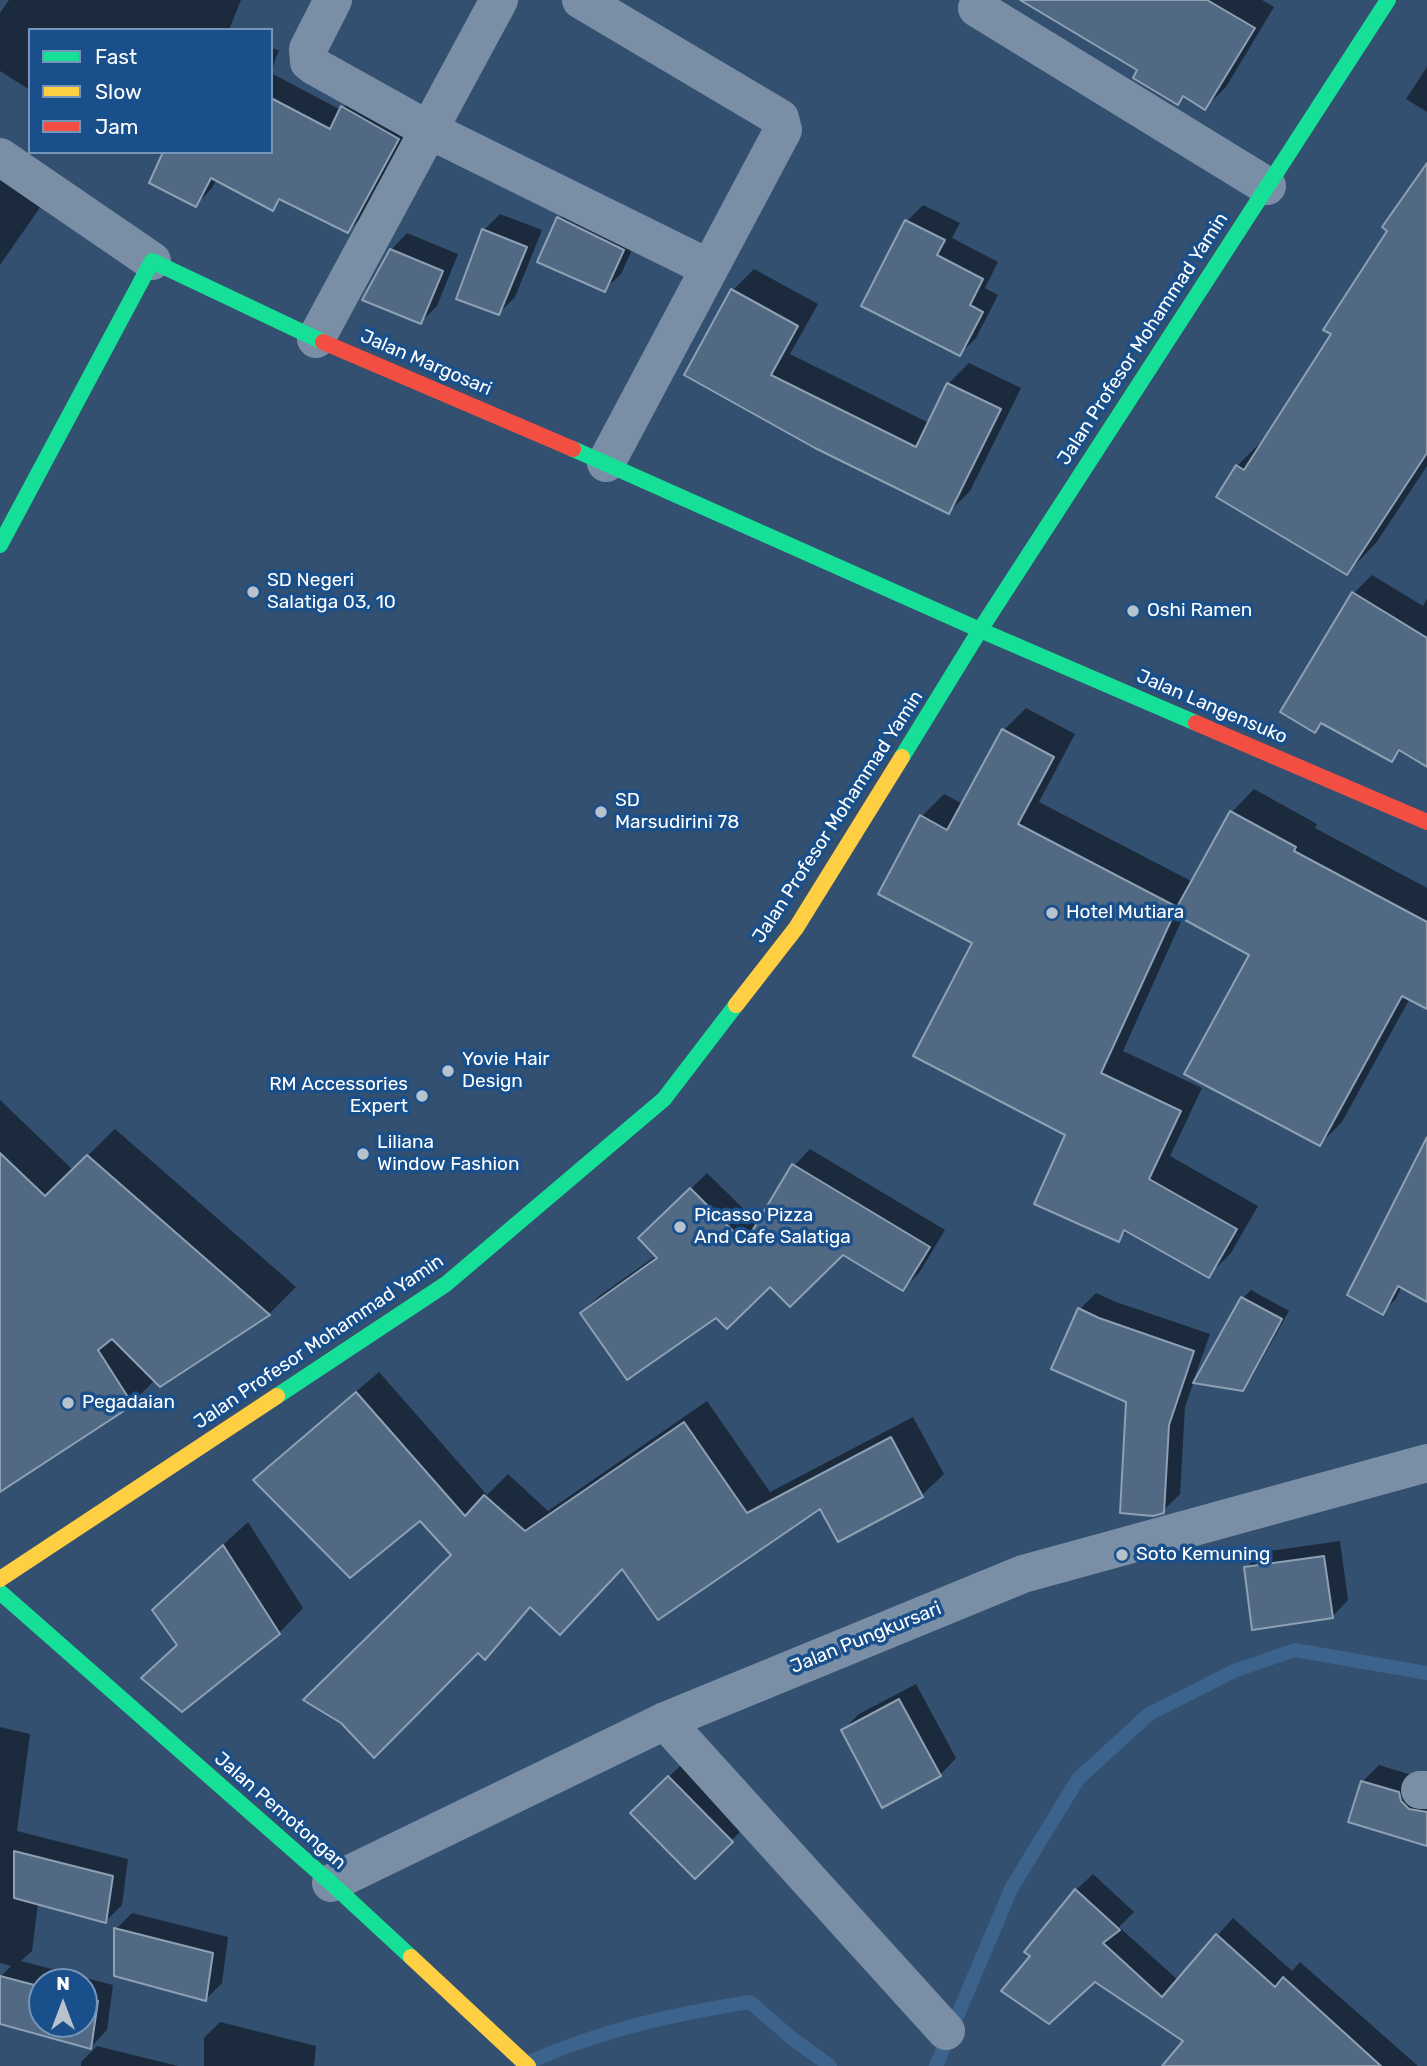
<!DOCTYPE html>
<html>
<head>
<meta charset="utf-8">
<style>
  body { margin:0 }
  #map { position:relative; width:1427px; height:2066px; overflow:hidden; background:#335071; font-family:Rubik,sans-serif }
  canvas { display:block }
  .legend { position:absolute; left:28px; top:28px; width:245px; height:126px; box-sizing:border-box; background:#194f8b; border:2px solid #7595b9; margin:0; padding:9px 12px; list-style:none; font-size:21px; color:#fff }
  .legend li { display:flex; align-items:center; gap:14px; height:35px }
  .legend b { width:35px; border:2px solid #7595b9 }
  .north { position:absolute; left:28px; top:1968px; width:70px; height:70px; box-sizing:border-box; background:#194f8b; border:2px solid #7595b9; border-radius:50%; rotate:0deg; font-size:19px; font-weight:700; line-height:28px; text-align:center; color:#fff }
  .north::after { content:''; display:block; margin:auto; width:24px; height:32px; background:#b8c2cd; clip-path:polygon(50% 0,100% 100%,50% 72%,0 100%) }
</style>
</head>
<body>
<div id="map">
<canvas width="1427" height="2066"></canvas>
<ul class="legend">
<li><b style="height:9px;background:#16e098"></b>Fast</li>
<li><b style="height:9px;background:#ffcf43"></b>Slow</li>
<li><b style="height:9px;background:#f24e42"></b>Jam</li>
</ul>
<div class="north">N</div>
</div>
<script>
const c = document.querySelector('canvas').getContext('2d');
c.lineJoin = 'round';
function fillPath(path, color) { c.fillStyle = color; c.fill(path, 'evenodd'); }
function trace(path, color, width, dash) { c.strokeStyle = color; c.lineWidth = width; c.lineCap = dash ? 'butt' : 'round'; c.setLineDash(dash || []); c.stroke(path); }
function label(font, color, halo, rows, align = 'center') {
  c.font = font + ' Rubik,sans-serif'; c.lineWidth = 7; c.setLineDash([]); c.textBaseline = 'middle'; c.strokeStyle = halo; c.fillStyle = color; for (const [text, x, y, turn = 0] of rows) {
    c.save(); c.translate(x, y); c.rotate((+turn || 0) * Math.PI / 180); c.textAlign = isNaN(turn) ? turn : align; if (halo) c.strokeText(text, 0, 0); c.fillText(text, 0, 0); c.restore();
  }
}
fillPath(new Path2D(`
  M 9,0 L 241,0 L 229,30 L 30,30 L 30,90 L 0,71 L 0,13 Z
  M 1024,0 L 1262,0 L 1274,7 L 1226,87 L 1205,108 L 1185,96 L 1177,103 L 1140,69 Z
  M 271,48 L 279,50 L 271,72 Z
  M 1427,67 L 1427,112 L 1406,99 Z
  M 271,73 L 341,110 L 359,91 L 414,122 L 364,215 L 348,231 L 282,199 L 272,208 L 217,179 L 212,188 L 196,205 L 164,157 L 155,152 L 271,152 Z
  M 0,164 L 48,196 L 0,265 Z
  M 1427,166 L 1427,466 L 1376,543 L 1347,573 L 1237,466 L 1267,436 L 1333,334 Z
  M 575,202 L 639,234 L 621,274 L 604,290 L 559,219 Z
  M 923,205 L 960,223 L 952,238 L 998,262 L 985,288 L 998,295 L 976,338 L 960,354 L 907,221 Z
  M 500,214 L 542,230 L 515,297 L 499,313 L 484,230 Z
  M 407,233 L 458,254 L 437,306 L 421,322 L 391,250 Z
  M 754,269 L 818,304 L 790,354 L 929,423 L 948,384 L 969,363 L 1021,388 L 970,491 L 949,512 L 686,374 L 733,290 Z
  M 1372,575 L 1423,606 L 1427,599 L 1427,764 L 1402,750 L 1392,760 L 1323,723 L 1315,731 L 1353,594 Z
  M 1026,708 L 1075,734 L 1039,802 L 1193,882 L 1232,812 L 1254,789 L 1317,824 L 1315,828 L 1427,888 L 1427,1007 L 1410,998 L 1342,1122 L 1320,1144 L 1251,954 L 1183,917 L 1123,1051 L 1202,1088 L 1170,1156 L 1258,1206 L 1231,1253 L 1208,1276 L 1128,1230 L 1118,1240 L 975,942 L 922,816 L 944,794 L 963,804 L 1004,730 Z
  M 0,1100 L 73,1170 L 115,1129 L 296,1287 L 269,1314 L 160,1385 L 155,1380 L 132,1403 L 0,1489 Z
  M 810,1149 L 945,1230 L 919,1273 L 903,1289 L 843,1253 L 770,1285 L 716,1316 L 582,1313 L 598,1297 L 657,1255 L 641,1238 L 707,1173 L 759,1224 L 794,1166 Z
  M 1427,1152 L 1427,1300 L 1402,1286 L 1395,1300 L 1382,1312 Z
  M 1251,1290 L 1289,1311 L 1250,1381 L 1242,1389 L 1194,1381 L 1185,1407 L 1180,1494 L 1163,1511 L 1128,1401 L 1080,1309 L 1096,1293 L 1116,1302 L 1210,1334 L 1194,1379 L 1196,1380 L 1243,1298 Z
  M 379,1372 L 487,1495 L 508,1474 L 548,1511 L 707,1401 L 770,1492 L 913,1417 L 944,1474 L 922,1495 L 821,1506 L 623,1567 L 532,1607 L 485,1657 L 453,1555 L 421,1519 L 256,1480 L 277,1459 Z
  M 248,1522 L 303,1608 L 279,1633 L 178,1644 L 178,1586 Z
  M 1340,1541 L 1348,1600 L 1332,1617 L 1246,1568 L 1262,1552 Z
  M 916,1684 L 956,1758 L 940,1775 L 843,1730 L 859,1714 Z
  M 0,1727 L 30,1734 L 17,1831 L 128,1859 L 122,1905 L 106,1921 L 38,1903 L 32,1951 L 21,1961 L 113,1985 L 107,2030 L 91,2047 L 1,2022 L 1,1976 L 11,1966 L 0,1963 ZM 42,1982 L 84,1982 L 84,2024 L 42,2024 Z
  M 685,1761 L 748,1824 L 695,1876 L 632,1813 Z
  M 1379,1765 L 1415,1776 L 1427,1793 L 1427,1844 L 1362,1782 Z
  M 1093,1874 L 1134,1912 L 1119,1927 L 1178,1980 L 1233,1918 L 1292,1971 L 1300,1962 L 1418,2066 L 1167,2066 L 1185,2041 L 1095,1980 L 1027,1951 L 1076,1890 Z
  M 132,1913 L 228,1937 L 222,1983 L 206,1999 L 116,1929 Z
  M 220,2022 L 316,2046 L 314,2066 L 204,2066 L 204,2038 Z
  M 97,2046 L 178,2066 L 81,2066 L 81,2062 Z`), '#0007');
trace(new Path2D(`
  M 527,2063 C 598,2031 673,2014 750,2002 L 794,2040 L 830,2066
  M 936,2066 L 1012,1887 L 1078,1779 L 1149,1714 L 1234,1671 L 1295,1650 L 1427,1673`), '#3c638c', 14);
const building = new Path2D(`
  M 1020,0 L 1207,0 L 1255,28 L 1205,110 L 1183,96 L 1178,105 L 1133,78 L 1137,70 Z
  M 271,98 L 330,129 L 341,106 L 399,139 L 348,233 L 279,199 L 273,211 L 211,178 L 196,207 L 149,183 L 163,152 L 271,152 Z
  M 1427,163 L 1427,453 L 1347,575 L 1216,497 L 1236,465 L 1244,470 L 1331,334 L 1323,330 L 1387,231 L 1382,227 Z
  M 557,217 L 624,250 L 605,292 L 537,262 Z
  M 905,220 L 945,240 L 937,255 L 983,279 L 970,305 L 983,312 L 960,356 L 861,306 Z
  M 482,229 L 527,247 L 499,315 L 456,299 Z
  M 390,249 L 443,271 L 421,324 L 362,300 Z
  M 731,289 L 798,326 L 771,375 L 916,447 L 947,383 L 1001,409 L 949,514 L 815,448 L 684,375 Z
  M 1352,592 L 1427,638 L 1427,767 L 1399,750 L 1392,762 L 1321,723 L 1315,733 L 1280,712 Z
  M 1002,729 L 1054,757 L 1018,824 L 1177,907 L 1230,811 L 1296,847 L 1294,851 L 1427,922 L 1427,1009 L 1402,996 L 1320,1146 L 1184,1074 L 1249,955 L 1174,914 L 1101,1073 L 1181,1111 L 1149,1179 L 1237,1229 L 1209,1278 L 1124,1230 L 1119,1242 L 1034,1204 L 1065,1135 L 913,1056 L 972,943 L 878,894 L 920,815 L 947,830 Z
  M 1427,1137 L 1427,1302 L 1398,1286 L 1383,1315 L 1347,1295 Z
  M 0,1153 L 45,1196 L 87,1155 L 270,1315 L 160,1387 L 112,1339 L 98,1350 L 133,1405 L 0,1492 Z
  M 792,1164 L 930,1247 L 903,1291 L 843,1255 L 790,1307 L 770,1287 L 727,1329 L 716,1318 L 627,1380 L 580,1313 L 657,1258 L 638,1238 L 690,1188 L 745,1243 Z
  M 1241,1297 L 1282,1319 L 1243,1391 L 1193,1383 Z
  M 1078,1308 L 1099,1318 L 1194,1351 L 1169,1425 L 1164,1513 L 1153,1516 L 1120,1513 L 1126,1402 L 1051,1369 Z
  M 356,1392 L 465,1516 L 484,1495 L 525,1531 L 684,1422 L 747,1513 L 891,1437 L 923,1497 L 838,1542 L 820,1509 L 658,1620 L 622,1569 L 560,1635 L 530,1607 L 485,1660 L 478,1653 L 374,1758 L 341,1723 L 303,1700 L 451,1555 L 420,1521 L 350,1578 L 253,1480 Z
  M 223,1545 L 280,1634 L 182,1712 L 141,1678 L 177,1645 L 152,1610 Z
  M 1324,1556 L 1333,1618 L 1252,1630 L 1244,1567 Z
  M 899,1699 L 941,1776 L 882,1808 L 841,1730 Z
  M 668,1776 L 733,1842 L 695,1879 L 630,1813 Z
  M 1361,1781 L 1399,1792 L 1401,1801 L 1409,1809 L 1427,1812 L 1427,1846 L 1348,1822 Z
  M 14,1851 L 113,1876 L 106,1923 L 14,1898 Z
  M 1075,1889 L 1120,1930 L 1103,1943 L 1162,1997 L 1216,1934 L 1275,1987 L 1283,1977 L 1381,2066 L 1162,2066 L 1183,2041 L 1095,1982 L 1049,2024 L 1001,1991 L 1030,1956 L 1024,1952 Z
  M 114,1928 L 213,1953 L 206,2001 L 114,1976 Z
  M 0,1976 L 42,1987 L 42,2024 L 84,2024 L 84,1997 L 98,2001 L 91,2049 L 0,2024 Z`);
fillPath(building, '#516983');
trace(building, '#8ea0b4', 2);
trace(new Path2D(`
  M 333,0 L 308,49 L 309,62 L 314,66 L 427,129 L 709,268
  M 581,0 L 780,118 L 783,130 L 606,463
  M 977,8 L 1267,186
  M 0,157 L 152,261
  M 316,339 L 499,0
  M 665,1721 L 946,2031
  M 1420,1790 L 1427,1790
  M 331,1883 L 665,1721 L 1023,1574 L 1427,1463`), '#7a8fa6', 38);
trace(new Path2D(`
  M 573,449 L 980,630 L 1196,723
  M 0,545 L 152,261 L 323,342
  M 902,757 L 980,630 L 1388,0
  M 277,1396 L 446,1284 L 664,1099 L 736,1005
  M 0,1592 L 331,1883 L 411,1957`), '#16e098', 16);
trace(new Path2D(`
  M 736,1005 L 796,928 L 902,757
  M 0,1579 L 277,1396
  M 411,1957 L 528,2066`), '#ffcf43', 16);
trace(new Path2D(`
  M 323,342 L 573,449
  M 1196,723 L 1427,822`), '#f24e42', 16);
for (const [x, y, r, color] of [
  [253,592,7,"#b8c2cd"],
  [1133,611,7,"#b8c2cd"],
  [601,812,7,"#b8c2cd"],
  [1052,913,7,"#b8c2cd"],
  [448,1071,7,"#b8c2cd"],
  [422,1096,7,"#b8c2cd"],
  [363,1154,7,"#b8c2cd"],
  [680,1227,7,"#b8c2cd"],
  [68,1403,7,"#b8c2cd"],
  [1122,1555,7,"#b8c2cd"]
]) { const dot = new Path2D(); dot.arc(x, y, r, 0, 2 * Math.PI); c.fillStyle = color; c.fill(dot); trace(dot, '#194f8b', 2.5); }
label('19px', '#fff', '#194f8b', [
  ["Jalan Profesor Mohammad Yamin",1143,339,-57],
  ["Jalan Margosari",426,363,23],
  ["Jalan Langensuko",1212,707,23],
  ["Jalan Profesor Mohammad Yamin",838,817,-57],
  ["Jalan Profesor Mohammad Yamin",319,1342,-34],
  ["Jalan Pungkursari",866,1638,-22],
  ["Jalan Pemotongan",280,1811,41]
]);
label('19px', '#fff', '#194f8b', [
  ["SD Negeri",267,581],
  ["Salatiga 03, 10",267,603],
  ["Oshi Ramen",1147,611],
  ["SD",615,801],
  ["Marsudirini 78",615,823],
  ["Hotel Mutiara",1066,913],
  ["Yovie Hair",462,1060],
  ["Design",462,1082],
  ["RM Accessories",408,1085,"right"],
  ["Expert",408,1107,"right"],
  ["Liliana",377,1143],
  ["Window Fashion",377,1165],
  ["Picasso Pizza",694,1216],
  ["And Cafe Salatiga",694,1238],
  ["Pegadaian",82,1403],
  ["Soto Kemuning",1136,1555]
], 'left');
</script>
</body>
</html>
